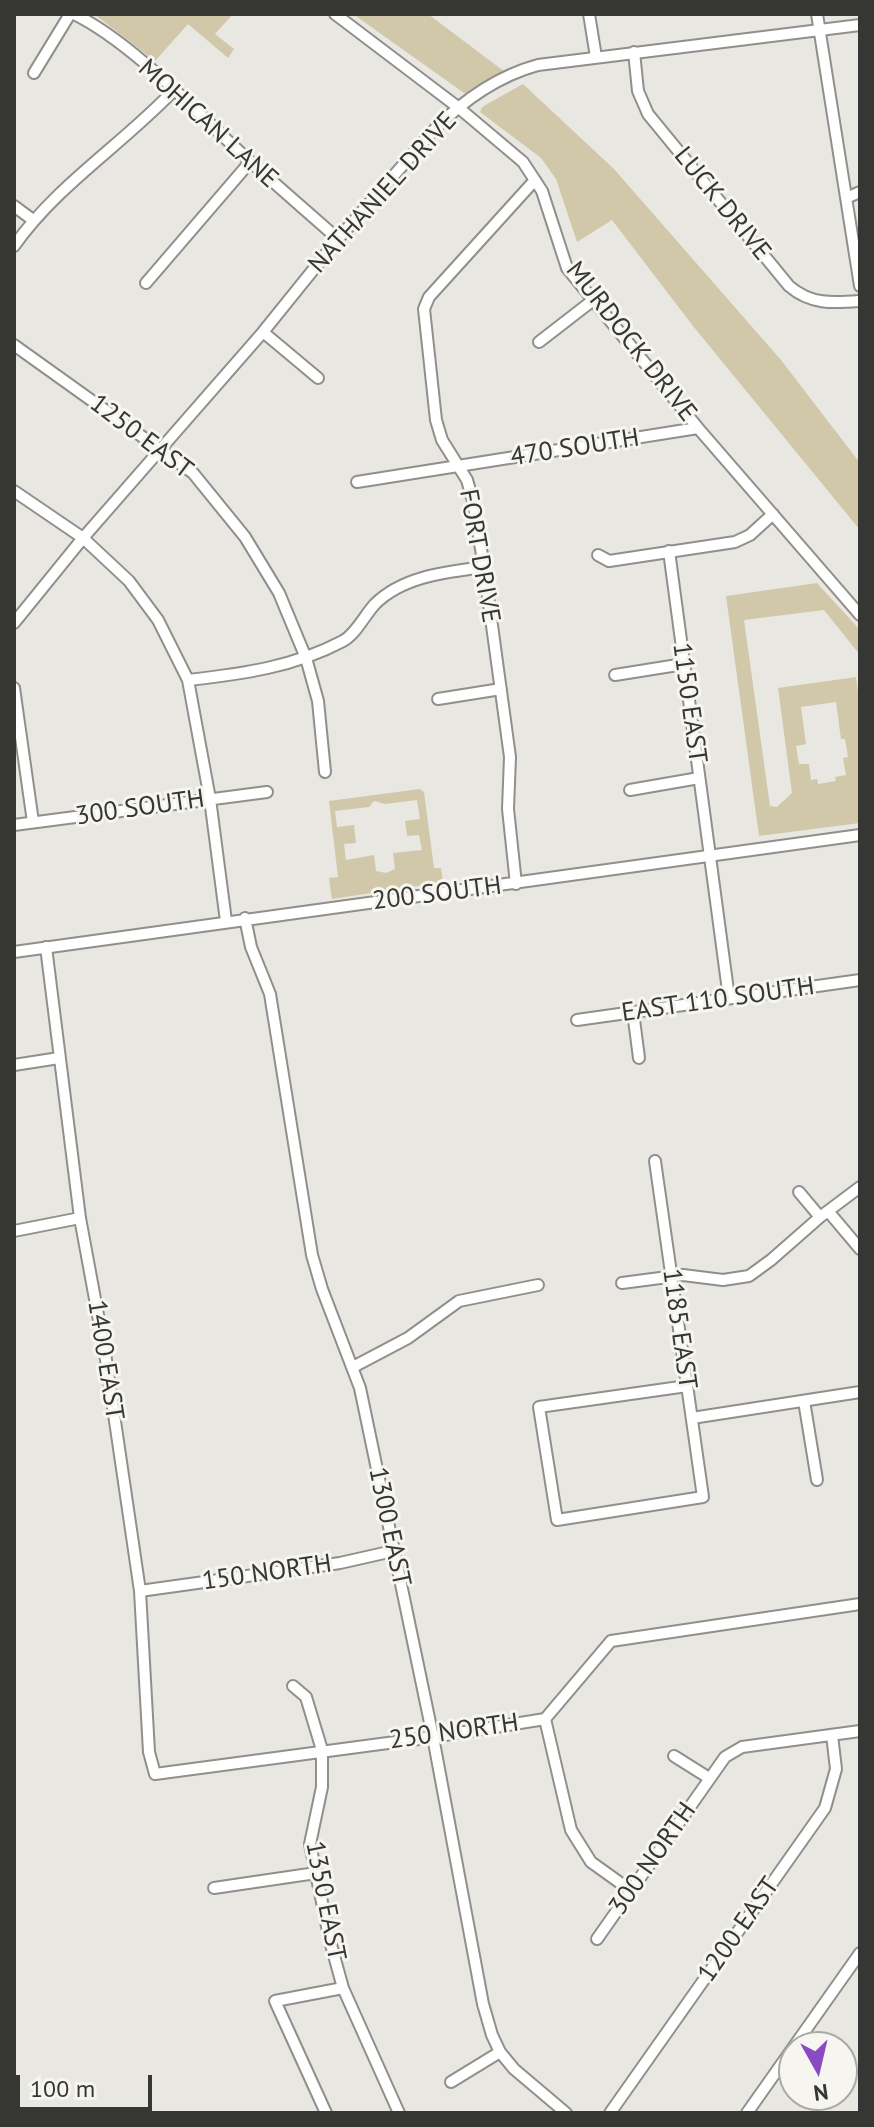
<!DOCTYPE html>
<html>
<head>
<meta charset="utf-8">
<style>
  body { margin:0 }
  #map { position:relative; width:874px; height:2127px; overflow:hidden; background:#e9e7e2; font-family:"PT Sans",sans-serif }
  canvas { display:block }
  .frame { position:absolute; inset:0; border:16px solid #363634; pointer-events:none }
  .north { position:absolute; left:778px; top:2031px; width:80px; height:80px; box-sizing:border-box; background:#f6f5f0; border:2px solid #a9a9a5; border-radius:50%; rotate:172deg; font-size:22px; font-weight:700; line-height:32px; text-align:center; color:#363634 }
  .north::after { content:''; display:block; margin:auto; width:28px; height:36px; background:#894bc1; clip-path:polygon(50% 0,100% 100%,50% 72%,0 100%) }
  .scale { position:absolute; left:16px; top:2075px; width:136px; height:36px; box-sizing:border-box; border:4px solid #363634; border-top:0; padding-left:10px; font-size:24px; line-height:28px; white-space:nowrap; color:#363634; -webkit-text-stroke:6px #f6f5f0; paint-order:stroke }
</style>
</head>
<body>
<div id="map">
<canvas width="874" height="2127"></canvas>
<div class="frame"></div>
<div class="north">N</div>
<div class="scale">100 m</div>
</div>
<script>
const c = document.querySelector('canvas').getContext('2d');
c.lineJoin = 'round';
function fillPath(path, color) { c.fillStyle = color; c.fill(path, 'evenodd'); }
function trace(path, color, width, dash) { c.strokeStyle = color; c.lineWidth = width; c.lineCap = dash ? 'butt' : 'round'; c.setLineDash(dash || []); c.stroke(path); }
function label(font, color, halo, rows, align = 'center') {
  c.font = font + ' "PT Sans",sans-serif'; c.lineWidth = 6; c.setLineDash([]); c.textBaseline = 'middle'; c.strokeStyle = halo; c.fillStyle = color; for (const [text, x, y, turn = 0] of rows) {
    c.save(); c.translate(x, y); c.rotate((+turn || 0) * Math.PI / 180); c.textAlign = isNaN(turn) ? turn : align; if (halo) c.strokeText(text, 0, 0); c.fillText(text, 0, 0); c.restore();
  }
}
fillPath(new Path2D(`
  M 94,14 L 233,14 L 215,34 L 234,49 L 228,58 L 188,24 L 155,61 Z
  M 353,14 L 428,14 L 505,72 L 472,94 L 464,93 Z
  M 523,84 L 614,169 L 781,360 L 860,463 L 860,530 L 693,326 L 612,220 L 577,242 L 556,179 L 541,158 L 480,112 L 482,107 Z
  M 817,583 L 860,630 L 860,655 L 824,610 L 744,620 L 770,806 L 777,807 L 792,793 L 778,688 L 856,677 L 860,706 L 860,823 L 759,836 L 726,596 ZM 836,702 L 841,739 L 845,739 L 848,757 L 843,758 L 846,775 L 835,777 L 836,781 L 818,784 L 817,779 L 811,780 L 809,764 L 799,764 L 796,746 L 806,744 L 801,707 Z
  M 420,789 L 424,792 L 434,868 L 441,868 L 443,882 L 332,899 L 329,878 L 338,877 L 329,801 ZM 417,800 L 420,819 L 405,821 L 407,836 L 419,835 L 422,850 L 393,853 L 395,869 L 386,873 L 376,871 L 374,855 L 346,860 L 344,844 L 356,843 L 354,825 L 337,827 L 335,811 L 369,807 L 374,801 L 385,804 Z`), '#d0c8a9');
const minor = new Path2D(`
  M 74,14 C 127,40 184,99 227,140 C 263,174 301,206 338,239
  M 335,14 L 459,108 L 523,162 L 542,191 L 567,268 L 698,428 L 860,615
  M 589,14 L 596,57
  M 817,14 L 860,286
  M 634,52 L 638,91 L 648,114 L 789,286 C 811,305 833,303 860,301
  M 34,73 L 70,14
  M 846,198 L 860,192
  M 14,206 L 33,220
  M 14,246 C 57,185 123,144 174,90
  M 146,283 L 250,162
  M 263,332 L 318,378
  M 539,342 L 592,301
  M 14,345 L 193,473 L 245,537 L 279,593 L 306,658 L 318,701 L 325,772
  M 357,482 L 698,428
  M 14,491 L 83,538 L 129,581 L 158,620 L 188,680 L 210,799 L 226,921
  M 669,551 L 729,998
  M 598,555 L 609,561 L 735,542 L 750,535 L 773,514
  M 14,623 L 83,538 L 263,332 L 338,239 L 432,132 C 461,102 498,76 538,65 L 860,25
  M 615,675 L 684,664
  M 188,680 C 242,674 294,667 343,641 C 356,634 364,616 375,604 C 403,576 447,572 484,567
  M 14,688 L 33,822
  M 438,699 L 501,689
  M 630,790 L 699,778
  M 14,825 L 267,792
  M 516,884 L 508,809 L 510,757 L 484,567 L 473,501 L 467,480 L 442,440 L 436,420 L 424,309 L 429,297 L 535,180
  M 245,918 L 251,947 L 270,994 L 312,1255 L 322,1289 L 360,1388 L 433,1737 L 483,2004 L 492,2035 L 500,2052 L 514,2069 L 566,2113
  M 46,947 L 80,1218 L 105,1353 L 140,1591 L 149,1752 L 155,1774 L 433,1737 L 545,1719 L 611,1641 L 860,1604
  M 14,952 L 860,835
  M 633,1012 L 639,1058
  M 577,1020 L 860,980
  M 14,1065 L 59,1058
  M 655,1161 L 703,1497 L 557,1520 L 539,1407 L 687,1386
  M 799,1192 L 820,1217
  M 828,1211 L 860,1249
  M 14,1231 L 80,1218
  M 622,1283 L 683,1275 L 723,1280 L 749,1276 L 771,1260 L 820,1217 L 860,1187
  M 353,1367 L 408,1338 L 459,1301 L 538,1285
  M 804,1401 L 817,1480
  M 692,1418 L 860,1392
  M 140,1591 L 340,1563 L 393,1551
  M 293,1686 L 306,1697 L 322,1750 L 322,1787 L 310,1844 L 330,1941 L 343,1988 L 399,2113
  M 545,1719 L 571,1830 L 591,1862 L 630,1890
  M 674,1756 L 709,1778
  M 214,1888 L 316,1873
  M 597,1939 L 725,1757 L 742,1747 L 860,1731
  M 451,2082 L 500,2052
  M 326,2113 L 275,2001 L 343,1988
  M 610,2113 L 825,1808 L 836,1769 L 832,1735
  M 747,2113 L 860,1953`);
trace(minor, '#908f8b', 14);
trace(minor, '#fff', 10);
label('26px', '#363634', '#f6f5f0', [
  ["MOHICAN LANE",208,124,42],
  ["NATHANIEL DRIVE",383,193,-48],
  ["LUCK DRIVE",722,204,51],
  ["MURDOCK DRIVE",631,342,52],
  ["1250 EAST",141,437,37],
  ["470 SOUTH",575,448,-9],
  ["FORT DRIVE",479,556,80],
  ["1150 EAST",689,703,82],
  ["300 SOUTH",140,808,-8],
  ["200 SOUTH",437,894,-7],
  ["EAST 110 SOUTH",718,1000,-8],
  ["1185 EAST",679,1329,82],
  ["1400 EAST",105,1360,81],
  ["1300 EAST",389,1527,78],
  ["150 NORTH",267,1573,-8],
  ["250 NORTH",454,1732,-8],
  ["300 NORTH",653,1859,-55],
  ["1350 EAST",325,1901,79],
  ["1200 EAST",739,1930,-55]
]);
</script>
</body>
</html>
